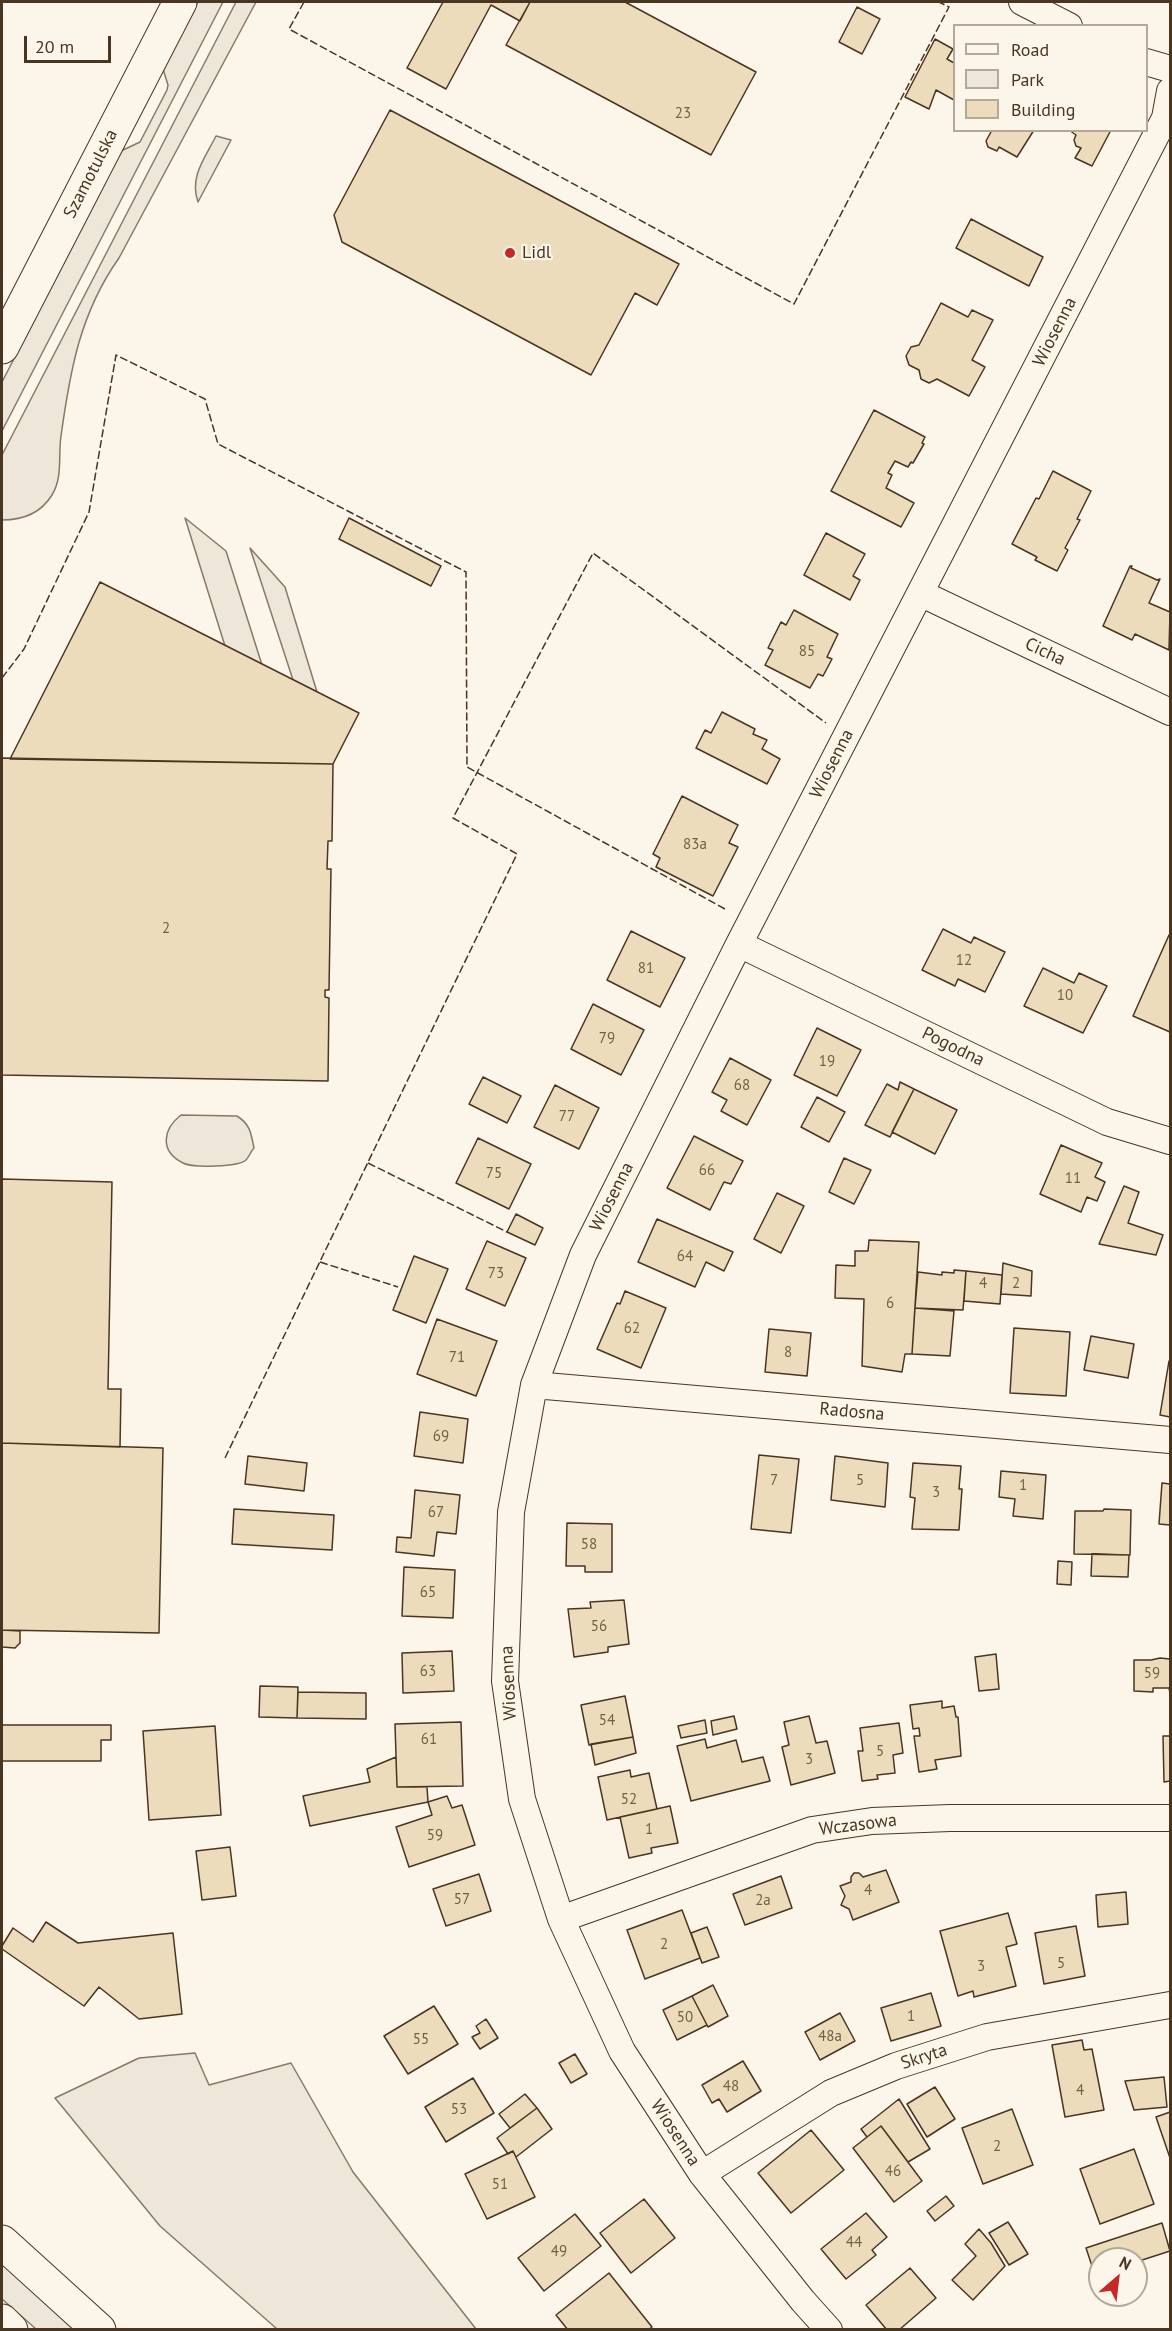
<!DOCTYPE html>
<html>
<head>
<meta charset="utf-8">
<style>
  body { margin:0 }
  #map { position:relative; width:1172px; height:2331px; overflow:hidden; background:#fbf6e9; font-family:"PT Sans",sans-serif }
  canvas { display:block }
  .frame { position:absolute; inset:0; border:3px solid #4a3520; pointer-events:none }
  .legend { position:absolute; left:953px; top:24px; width:195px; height:108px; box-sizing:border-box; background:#fbf6e9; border:2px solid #b4a999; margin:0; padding:8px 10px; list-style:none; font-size:18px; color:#4a3520 }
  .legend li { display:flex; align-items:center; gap:12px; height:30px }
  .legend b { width:30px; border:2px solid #b4a999 }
  .north { position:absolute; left:1088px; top:2247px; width:60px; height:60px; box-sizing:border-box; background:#fbf6e9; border:2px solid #b4a999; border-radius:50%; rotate:28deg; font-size:16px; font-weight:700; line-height:24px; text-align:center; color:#4a3520 }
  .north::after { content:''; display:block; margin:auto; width:21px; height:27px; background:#c62828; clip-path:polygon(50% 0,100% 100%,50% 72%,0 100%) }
  .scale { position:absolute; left:24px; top:36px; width:87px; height:27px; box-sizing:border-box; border:3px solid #4a3520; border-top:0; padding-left:8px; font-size:18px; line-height:21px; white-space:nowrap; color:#4a3520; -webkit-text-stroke:4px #fbf6e9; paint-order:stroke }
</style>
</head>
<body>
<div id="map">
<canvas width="1172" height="2331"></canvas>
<div class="frame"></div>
<ul class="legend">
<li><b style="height:8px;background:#fbf6e9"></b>Road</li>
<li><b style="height:16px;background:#ede6d9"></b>Park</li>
<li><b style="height:16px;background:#ecdcbc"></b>Building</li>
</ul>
<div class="north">N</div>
<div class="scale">20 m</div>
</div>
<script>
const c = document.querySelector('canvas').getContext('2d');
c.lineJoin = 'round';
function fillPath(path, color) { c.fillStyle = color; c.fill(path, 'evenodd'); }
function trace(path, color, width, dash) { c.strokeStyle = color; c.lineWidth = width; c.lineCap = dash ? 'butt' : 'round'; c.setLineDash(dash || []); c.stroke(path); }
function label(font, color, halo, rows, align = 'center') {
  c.font = font + ' "PT Sans",sans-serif'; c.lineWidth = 4.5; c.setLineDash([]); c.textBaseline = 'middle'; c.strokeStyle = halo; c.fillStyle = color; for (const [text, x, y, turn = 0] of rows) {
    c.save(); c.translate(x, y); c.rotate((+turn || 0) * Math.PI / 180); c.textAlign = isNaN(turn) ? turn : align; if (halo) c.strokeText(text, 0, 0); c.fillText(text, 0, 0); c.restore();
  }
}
const green = new Path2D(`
  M 198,2 L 223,2 L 2,431 L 2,382 L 121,151 L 140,142 L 167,90 L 168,85 L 163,69 Z
  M 236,2 L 256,2 L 119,258 C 80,313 70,371 61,436 C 58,456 63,477 52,495 C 41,513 23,520 2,520 L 2,455 Z
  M 216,136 L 231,140 L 198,202 C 189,177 205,158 216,136 Z
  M 185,518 L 226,551 L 262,665 L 225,646 Z
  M 250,548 L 285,587 L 317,692 L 293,680 Z
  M 181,1115 L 237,1116 C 250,1124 251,1133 254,1148 C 251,1151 249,1157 246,1160 C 239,1167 192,1168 183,1163 C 159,1151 163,1129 181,1115 Z
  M 195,2053 L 209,2085 L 291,2063 L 353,2172 L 476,2329 L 277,2329 L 160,2226 L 55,2098 L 139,2058 Z
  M 2,2264 L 76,2329 L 36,2329 L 2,2299 Z`);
fillPath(green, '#ede6d9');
trace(green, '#887966', 1.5);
const building = new Path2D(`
  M 443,2 L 530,2 L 520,21 L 491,5 L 446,89 L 407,68 Z
  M 530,2 L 625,2 L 756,72 L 711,155 L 506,45 Z
  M 857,7 L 880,19 L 862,54 L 839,42 Z
  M 935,39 L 953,49 L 947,59 L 954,63 L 954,100 L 936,90 L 929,109 L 905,97 Z
  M 390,110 L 679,264 L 657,305 L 635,293 L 591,375 L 342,242 L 334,215 Z
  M 992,130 L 1034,130 L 1017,157 L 999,147 L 997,151 L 988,147 L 986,141 Z
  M 1069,130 L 1111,130 L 1092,166 L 1075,158 L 1081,148 L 1076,146 L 1074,140 L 1076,135 Z
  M 971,219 L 1043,257 L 1029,286 L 956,248 Z
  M 941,303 L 968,317 L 972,310 L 993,320 L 972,360 L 985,367 L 969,396 L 937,379 L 929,383 L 921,379 L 919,370 L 909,365 L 906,356 L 911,347 L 919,345 Z
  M 874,410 L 925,437 L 922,443 L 924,444 L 913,463 L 911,462 L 908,467 L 895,461 L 888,473 L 892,475 L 886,488 L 914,503 L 901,527 L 831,491 Z
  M 1053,471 L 1091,491 L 1077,519 L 1080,520 L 1065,548 L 1068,550 L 1057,571 L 1035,560 L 1037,557 L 1012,544 L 1036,498 L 1039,499 Z
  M 349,518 L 441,566 L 431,586 L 339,539 Z
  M 826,533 L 865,554 L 853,576 L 860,580 L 850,600 L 804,575 Z
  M 1130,566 L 1132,566 L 1131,568 L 1157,580 L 1160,579 L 1149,603 L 1170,612 L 1169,650 L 1135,634 L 1132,640 L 1103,626 Z
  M 100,582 L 359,713 L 333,764 L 10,759 Z
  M 794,610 L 838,634 L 827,657 L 832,659 L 823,676 L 818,674 L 810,688 L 765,665 L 773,650 L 768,648 L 781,622 L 786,625 Z
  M 722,712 L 755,729 L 753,734 L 767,740 L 762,749 L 780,759 L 767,784 L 696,748 L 705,730 L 711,733 Z
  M 2,758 L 333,764 L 332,841 L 328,841 L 327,869 L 331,869 L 329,990 L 325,990 L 325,997 L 329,998 L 328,1081 L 2,1075 Z
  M 682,796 L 738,825 L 729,843 L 738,847 L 713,896 L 656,867 L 660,858 L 653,854 Z
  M 943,929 L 971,943 L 974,937 L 1005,952 L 985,992 L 958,979 L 955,986 L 922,970 Z
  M 631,931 L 685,958 L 660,1007 L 607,980 Z
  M 1169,935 L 1170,936 L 1170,1032 L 1133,1016 Z
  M 1043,968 L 1074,983 L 1079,973 L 1107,986 L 1083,1033 L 1024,1006 Z
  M 593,1004 L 644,1030 L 621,1075 L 571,1049 Z
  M 817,1028 L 861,1050 L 837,1096 L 794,1075 Z
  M 730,1058 L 771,1080 L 747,1125 L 721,1111 L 727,1100 L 712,1092 Z
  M 483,1077 L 521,1096 L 507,1123 L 469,1104 Z
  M 900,1082 L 914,1089 L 890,1137 L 865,1125 L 887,1084 L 898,1090 Z
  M 555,1085 L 599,1108 L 579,1149 L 534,1127 Z
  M 914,1089 L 957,1110 L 935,1154 L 892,1132 Z
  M 817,1097 L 845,1112 L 829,1142 L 801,1127 Z
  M 694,1136 L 743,1161 L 731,1184 L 724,1182 L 710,1210 L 667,1188 Z
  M 478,1138 L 531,1164 L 509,1209 L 456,1183 Z
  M 1061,1145 L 1102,1163 L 1095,1177 L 1105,1182 L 1097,1201 L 1087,1197 L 1081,1212 L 1040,1194 Z
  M 844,1158 L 871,1170 L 854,1204 L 829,1192 Z
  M 2,1179 L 112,1182 L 108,1389 L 121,1389 L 120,1447 L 2,1443 Z
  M 1124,1186 L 1139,1192 L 1128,1223 L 1163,1235 L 1156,1255 L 1099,1244 Z
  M 777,1193 L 804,1206 L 781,1253 L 754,1239 Z
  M 516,1214 L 543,1228 L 535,1245 L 507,1232 Z
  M 657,1219 L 733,1252 L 724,1271 L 706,1262 L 695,1287 L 638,1262 Z
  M 869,1240 L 919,1242 L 912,1354 L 905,1354 L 902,1372 L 862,1366 L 864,1299 L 835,1298 L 836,1265 L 855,1266 L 855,1251 L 868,1251 Z
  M 487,1241 L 526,1258 L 505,1306 L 466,1289 Z
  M 414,1256 L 448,1269 L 426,1323 L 393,1310 Z
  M 1003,1263 L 1032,1271 L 1031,1296 L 1001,1294 Z
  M 954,1270 L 966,1271 L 963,1310 L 915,1308 L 918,1272 L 942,1275 L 942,1272 L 954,1273 Z
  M 966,1271 L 1002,1275 L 1000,1304 L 964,1301 Z
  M 625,1291 L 666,1308 L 641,1368 L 597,1349 L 617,1303 L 620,1304 Z
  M 915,1308 L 954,1311 L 950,1356 L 912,1354 Z
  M 437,1319 L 497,1341 L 476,1396 L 417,1374 Z
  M 1014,1328 L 1070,1332 L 1066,1396 L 1010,1393 Z
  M 769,1329 L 811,1333 L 807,1376 L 765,1372 Z
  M 1091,1336 L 1134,1344 L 1128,1378 L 1084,1370 Z
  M 1169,1361 L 1170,1361 L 1170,1417 L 1160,1415 Z
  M 420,1412 L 468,1419 L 463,1463 L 414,1456 Z
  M 2,1443 L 163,1448 L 159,1633 L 2,1630 Z
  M 759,1455 L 799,1459 L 791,1533 L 751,1529 Z
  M 248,1456 L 307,1463 L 304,1491 L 245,1484 Z
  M 835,1456 L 888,1463 L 885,1507 L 831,1500 Z
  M 913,1463 L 961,1466 L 959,1489 L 962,1489 L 959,1530 L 912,1529 L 915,1498 L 910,1497 Z
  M 1001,1471 L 1046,1475 L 1043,1519 L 1013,1516 L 1015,1499 L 999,1497 Z
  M 1162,1483 L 1170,1484 L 1170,1525 L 1159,1524 Z
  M 415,1490 L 460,1495 L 456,1534 L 437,1532 L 434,1556 L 396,1552 L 397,1537 L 411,1538 Z
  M 234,1509 L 334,1515 L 332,1550 L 232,1544 Z
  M 1104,1509 L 1131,1510 L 1130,1555 L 1074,1554 L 1075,1511 L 1103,1511 Z
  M 567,1523 L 612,1524 L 612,1572 L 585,1572 L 585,1566 L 566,1566 Z
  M 1092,1554 L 1129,1555 L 1128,1577 L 1091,1576 Z
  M 1058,1561 L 1072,1562 L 1071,1585 L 1057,1584 Z
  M 404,1567 L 455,1570 L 453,1618 L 402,1616 Z
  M 624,1600 L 629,1644 L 608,1647 L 608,1652 L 574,1657 L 568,1609 L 591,1608 L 590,1602 Z
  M 2,1630 L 20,1631 L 20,1643 L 15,1648 L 2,1647 Z
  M 452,1651 L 454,1691 L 403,1693 L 402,1653 Z
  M 996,1654 L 999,1689 L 979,1691 L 975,1657 Z
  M 1160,1658 L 1170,1659 L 1170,1693 L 1169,1688 L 1153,1688 L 1153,1692 L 1134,1691 L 1134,1660 L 1151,1660 Z
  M 260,1686 L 298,1687 L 297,1718 L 259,1717 Z
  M 298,1692 L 366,1693 L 366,1719 L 297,1718 Z
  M 625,1696 L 633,1737 L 589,1745 L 581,1705 Z
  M 942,1701 L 942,1708 L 954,1706 L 956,1717 L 958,1717 L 961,1756 L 935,1760 L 937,1769 L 919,1772 L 914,1736 L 920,1736 L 919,1728 L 913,1729 L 910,1705 Z
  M 734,1716 L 737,1729 L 713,1735 L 711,1721 Z
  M 809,1716 L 816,1743 L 827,1741 L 835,1773 L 791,1785 L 782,1747 L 789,1745 L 784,1722 Z
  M 705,1720 L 707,1733 L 681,1738 L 678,1726 Z
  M 461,1722 L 463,1786 L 397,1787 L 395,1724 Z
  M 899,1723 L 903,1753 L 893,1755 L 895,1773 L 877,1775 L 878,1779 L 862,1781 L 858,1751 L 863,1751 L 860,1728 Z
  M 2,1725 L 111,1725 L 111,1740 L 101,1740 L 101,1761 L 2,1761 Z
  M 215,1726 L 221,1815 L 149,1820 L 143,1731 Z
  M 1163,1736 L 1170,1736 L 1170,1781 L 1164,1782 Z
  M 633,1737 L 636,1753 L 595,1765 L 591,1744 Z
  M 705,1739 L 707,1748 L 736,1740 L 742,1762 L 763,1757 L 770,1781 L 691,1801 L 677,1746 Z
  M 396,1757 L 397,1787 L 427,1787 L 428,1802 L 310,1826 L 303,1796 L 370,1782 L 367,1769 Z
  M 630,1770 L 631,1777 L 649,1773 L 657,1809 L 607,1820 L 598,1777 Z
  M 447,1796 L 452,1808 L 462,1805 L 475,1845 L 409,1867 L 396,1827 L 432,1815 L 428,1802 Z
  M 670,1806 L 678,1843 L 651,1848 L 652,1853 L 629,1858 L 620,1817 Z
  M 230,1847 L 236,1896 L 202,1900 L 196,1851 Z
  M 886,1870 L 899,1902 L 853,1920 L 849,1909 L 841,1905 L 845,1896 L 840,1886 L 851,1882 L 851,1877 L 854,1873 L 859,1873 L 863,1877 Z
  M 479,1874 L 491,1911 L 446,1926 L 433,1889 Z
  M 781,1876 L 792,1908 L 745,1925 L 733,1894 Z
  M 1126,1892 L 1128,1924 L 1098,1927 L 1096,1895 Z
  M 682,1910 L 700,1958 L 645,1979 L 627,1930 Z
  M 1008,1913 L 1017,1944 L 1006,1947 L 1016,1986 L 974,1997 L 973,1991 L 958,1996 L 940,1931 Z
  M 46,1922 L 78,1943 L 173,1933 L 182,2014 L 139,2019 L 99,1987 L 84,2006 L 2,1949 L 2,1946 L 13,1928 L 33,1942 Z
  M 1076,1926 L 1085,1976 L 1044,1984 L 1035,1933 Z
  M 707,1927 L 719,1957 L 702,1963 L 691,1933 Z
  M 713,1985 L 728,2016 L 708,2027 L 692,1996 Z
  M 931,1993 L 941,2026 L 891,2041 L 881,2008 Z
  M 692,1996 L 707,2025 L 677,2040 L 663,2010 Z
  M 434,2006 L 458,2044 L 408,2074 L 384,2036 Z
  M 840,2013 L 855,2041 L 820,2060 L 805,2032 Z
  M 486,2019 L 498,2038 L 480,2049 L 472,2037 L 480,2033 L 476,2026 Z
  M 1082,2040 L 1084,2050 L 1092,2049 L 1104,2110 L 1065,2117 L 1052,2045 Z
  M 575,2054 L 587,2074 L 571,2083 L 559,2063 Z
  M 743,2061 L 761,2091 L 727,2112 L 719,2099 L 712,2103 L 702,2085 Z
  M 1164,2077 L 1167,2107 L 1134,2110 L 1125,2081 Z
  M 473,2078 L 494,2113 L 446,2142 L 425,2107 Z
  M 935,2087 L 955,2119 L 927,2137 L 907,2104 Z
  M 525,2094 L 537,2108 L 510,2128 L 499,2114 Z
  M 899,2099 L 930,2149 L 908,2162 L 881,2126 L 867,2137 L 861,2129 Z
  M 537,2108 L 552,2129 L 516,2157 L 513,2151 L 508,2154 L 497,2138 Z
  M 1012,2109 L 1033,2165 L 983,2184 L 962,2128 Z
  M 1170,2112 L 1170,2158 L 1156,2117 Z
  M 881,2126 L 922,2181 L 894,2202 L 853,2148 Z
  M 811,2130 L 844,2170 L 791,2213 L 758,2173 Z
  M 1134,2149 L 1154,2204 L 1100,2224 L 1080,2169 Z
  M 513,2151 L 535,2197 L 487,2219 L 465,2174 Z
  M 946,2196 L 954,2206 L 935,2221 L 927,2211 Z
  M 644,2199 L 675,2238 L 631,2273 L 600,2233 Z
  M 866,2213 L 887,2237 L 872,2250 L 876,2255 L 846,2279 L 821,2249 Z
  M 575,2214 L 601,2246 L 544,2291 L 518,2258 Z
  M 1008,2222 L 1028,2254 L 1009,2265 L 989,2233 Z
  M 1162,2223 L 1170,2251 L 1136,2262 L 1136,2259 L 1100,2259 L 1100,2274 L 1095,2275 L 1086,2248 Z
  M 979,2229 L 991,2243 L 1005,2266 L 973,2300 L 952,2280 L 976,2256 L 965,2244 Z
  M 910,2268 L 936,2298 L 899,2330 L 887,2330 L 866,2305 Z
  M 609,2273 L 652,2327 L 648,2330 L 568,2330 L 556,2315 Z`);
fillPath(building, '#ecdcbc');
trace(building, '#4a3520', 1.5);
const minor = new Path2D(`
  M 1022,2 L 1069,26
  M 1146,62 L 1170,69
  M 920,593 L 1170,712
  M 739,944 L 1107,1122 L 1170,1141
  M 534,1385 L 1170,1440
  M 561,1919 L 812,1830 L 872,1821 L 950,1818 L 1170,1818
  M 702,2174 L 831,2093 L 896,2066 L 987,2037 L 1170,2005
  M 829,2330 L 803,2301 L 702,2174 L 622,2051 L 561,1919 L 522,1799 L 505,1681 L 511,1512 L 534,1385 L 583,1255 L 739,944 L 1165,118 L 1170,91`);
const tertiary = new Path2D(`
  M 2,347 L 180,2`);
const primary = new Path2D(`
  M 2,2242 L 99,2330
  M 2,2321 L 11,2330`);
trace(minor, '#4a3520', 28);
trace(tertiary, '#4a3520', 35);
trace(primary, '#4a3520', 35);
trace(minor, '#fbf6e9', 26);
trace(tertiary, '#fbf6e9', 33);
trace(primary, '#fbf6e9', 33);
trace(new Path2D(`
  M 304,2 L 289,29 L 794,304 L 949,7 L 939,2
  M 2,678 L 24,649 L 89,512 L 116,355 L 205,399 L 218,444 L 466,572 L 467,767 L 725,909
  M 368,1163 L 507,1232
  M 320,1262 L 398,1287
  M 225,1458 L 517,854 L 453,818 L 593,553 L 826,723`), '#4a3520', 1.5, [8, 3]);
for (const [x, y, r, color] of [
  [510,253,6,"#c62828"]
]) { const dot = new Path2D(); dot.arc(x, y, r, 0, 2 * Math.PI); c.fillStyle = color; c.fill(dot); trace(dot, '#fbf6e9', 2); }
label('15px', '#725f47', null, [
  ["23",683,114],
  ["85",807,652],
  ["83a",695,845],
  ["2",166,929],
  ["12",964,961],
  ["81",646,969],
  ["10",1065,996],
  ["79",607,1039],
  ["19",827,1062],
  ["68",742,1086],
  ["77",567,1117],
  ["66",707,1171],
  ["75",494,1174],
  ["11",1073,1179],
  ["64",685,1257],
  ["73",496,1274],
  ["4",983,1284],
  ["2",1016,1284],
  ["6",890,1304],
  ["62",632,1329],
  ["8",788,1353],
  ["71",457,1358],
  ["69",441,1437],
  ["7",774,1481],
  ["5",860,1481],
  ["1",1023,1486],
  ["3",936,1493],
  ["67",436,1513],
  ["58",589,1545],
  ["65",428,1593],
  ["56",599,1627],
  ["63",428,1672],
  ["59",1152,1674],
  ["54",607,1721],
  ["61",429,1740],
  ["5",880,1752],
  ["3",809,1760],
  ["52",629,1800],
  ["1",649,1830],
  ["59",435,1836],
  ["4",868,1891],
  ["57",462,1900],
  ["2a",763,1901],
  ["2",664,1945],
  ["5",1061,1964],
  ["3",981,1967],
  ["1",911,2017],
  ["50",685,2018],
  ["48a",830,2037],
  ["55",421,2040],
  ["48",731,2087],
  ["4",1080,2091],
  ["53",459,2110],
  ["2",997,2147],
  ["46",893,2172],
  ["51",500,2185],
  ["44",854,2243],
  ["49",559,2252]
]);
label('18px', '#4a3520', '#fbf6e9', [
  ["Szamotulska",91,174,-63],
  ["Wiosenna",1055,332,-63],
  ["Cicha",1045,652,25],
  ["Wiosenna",832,764,-63],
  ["Pogodna",953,1047,26],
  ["Wiosenna",612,1197,-63],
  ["Radosna",852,1412,5],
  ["Wiosenna",509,1683,-93],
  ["Wczasowa",858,1825,-7],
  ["Skryta",924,2057,-18],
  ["Wiosenna",675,2133,57]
]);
label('18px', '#4a3520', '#fbf6e9', [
  ["Lidl",522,253]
], 'left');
</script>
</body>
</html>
